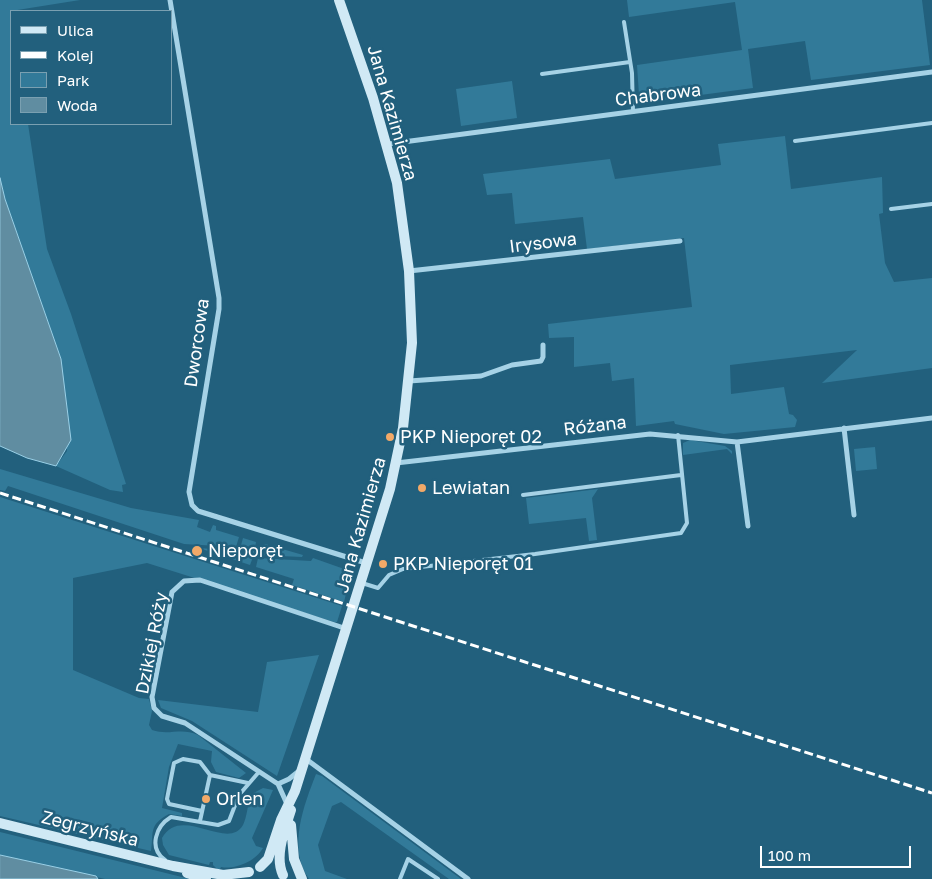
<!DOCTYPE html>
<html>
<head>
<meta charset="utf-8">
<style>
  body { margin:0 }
  #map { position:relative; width:932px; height:879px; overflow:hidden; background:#22607d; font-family:"Golos Text",sans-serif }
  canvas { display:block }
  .legend { position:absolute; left:10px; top:10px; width:162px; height:115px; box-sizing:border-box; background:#22607d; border:1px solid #7aa0b1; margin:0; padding:6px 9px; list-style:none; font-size:15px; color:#fff }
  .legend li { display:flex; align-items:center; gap:10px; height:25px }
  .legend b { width:25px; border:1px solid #7aa0b1 }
  .scale { position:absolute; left:760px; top:846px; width:151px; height:22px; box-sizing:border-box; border:2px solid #fff; border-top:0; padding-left:6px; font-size:15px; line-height:18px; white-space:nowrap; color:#fff; -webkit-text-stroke:4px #22607d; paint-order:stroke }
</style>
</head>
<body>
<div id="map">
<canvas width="932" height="879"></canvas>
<ul class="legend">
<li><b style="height:6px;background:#d0e9f5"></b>Ulica</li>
<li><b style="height:6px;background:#fff"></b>Kolej</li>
<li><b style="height:14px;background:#327a99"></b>Park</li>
<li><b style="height:14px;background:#608da1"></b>Woda</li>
</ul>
<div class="scale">100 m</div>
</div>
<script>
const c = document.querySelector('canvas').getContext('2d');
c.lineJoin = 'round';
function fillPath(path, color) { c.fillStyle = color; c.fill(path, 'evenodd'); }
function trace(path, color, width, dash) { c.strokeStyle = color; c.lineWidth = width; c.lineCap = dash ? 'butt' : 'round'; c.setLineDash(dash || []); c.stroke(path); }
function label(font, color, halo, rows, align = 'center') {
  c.font = font + ' "Golos Text",sans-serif'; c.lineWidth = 5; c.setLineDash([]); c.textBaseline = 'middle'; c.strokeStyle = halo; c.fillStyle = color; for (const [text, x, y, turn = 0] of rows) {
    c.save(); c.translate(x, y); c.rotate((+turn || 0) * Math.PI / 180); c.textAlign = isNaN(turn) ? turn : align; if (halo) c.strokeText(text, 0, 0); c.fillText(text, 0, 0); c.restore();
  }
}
fillPath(new Path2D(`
  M 0,0 L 80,0 L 11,11 L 11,124 L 28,124 L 47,249 L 71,314 L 126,484 L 122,485 L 123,492 L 110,490 L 56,466 L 67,451 L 61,359 L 5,199 L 0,178 Z
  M 627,0 L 922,0 L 930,65 L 811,80 L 805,41 L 748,49 L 753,88 L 648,102 L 639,95 L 637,65 L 742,50 L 735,2 L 629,17 Z
  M 512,81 L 517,118 L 461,126 L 456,89 Z
  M 785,136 L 791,189 L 882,177 L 883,213 L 879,214 L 885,263 L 894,282 L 932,278 L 932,368 L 822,383 L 857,350 L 730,365 L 731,394 L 784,387 L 789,414 L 793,415 L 797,420 L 795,427 L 724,434 L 675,424 L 674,421 L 636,426 L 634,378 L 612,381 L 610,363 L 574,367 L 574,337 L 549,338 L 548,324 L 692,307 L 684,238 L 587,249 L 583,217 L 515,224 L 512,193 L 487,195 L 483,174 L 610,159 L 615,179 L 721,165 L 718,144 Z
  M 690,440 L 725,446 L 732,451 L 732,454 L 727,449 L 683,455 L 683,443 Z
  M 875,447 L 877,469 L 856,471 L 854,449 Z
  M 0,469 L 131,508 L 199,520 L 197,527 L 210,532 L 213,525 L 216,526 L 216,530 L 239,537 L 236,547 L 184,544 L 8,486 L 5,491 L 0,490 Z
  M 598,489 L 592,498 L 597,540 L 589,541 L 586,518 L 529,524 L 526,498 Z
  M 0,497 L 342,606 L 337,622 L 334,622 L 147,563 L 73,578 L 73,670 L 139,698 L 149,699 L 152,711 L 149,725 L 152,730 C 169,736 181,727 198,735 L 246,773 L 239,778 L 216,772 L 211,762 L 212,751 L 178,744 L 169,767 L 162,808 L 182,813 L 182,816 L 169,814 C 148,825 154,833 151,851 L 0,816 Z
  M 243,538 L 256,542 L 254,553 L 240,549 Z
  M 265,544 L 303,555 L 302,557 L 259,555 Z
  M 199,548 L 236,551 L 253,557 L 250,565 Z
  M 258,558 L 311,561 L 313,558 L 347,570 L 350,577 L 344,602 L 292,585 L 294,579 L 256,567 Z
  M 319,655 L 277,776 L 192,721 L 161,708 L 158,700 L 258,712 L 267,662 Z
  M 316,774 L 322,776 L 461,879 L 449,879 L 341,802 L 332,806 L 318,845 L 325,871 L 347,879 L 309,879 C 287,848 304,805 316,774 Z
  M 263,788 L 273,790 L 252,838 L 256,846 L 263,848 C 256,861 235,870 221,867 L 219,871 L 213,865 L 213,862 L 210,862 L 209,865 L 169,855 L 163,845 L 162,838 C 181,804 228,852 243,825 C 247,817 248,804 250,795 Z
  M 0,832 L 190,879 L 105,879 L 0,855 Z`), '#327a99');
const water = new Path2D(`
  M 0,178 L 5,199 L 61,359 L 71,440 L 56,466 L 27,458 L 0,446 Z
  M 0,855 L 96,876 L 98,879 L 0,879 Z`);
fillPath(water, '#608da1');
trace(water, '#9ad0e7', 1);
trace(new Path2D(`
  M 624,22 L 632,73 L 633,112
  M 542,74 L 630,62
  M 795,141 L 932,123
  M 891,209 L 932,204
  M 523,495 L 681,475
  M 362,583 L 378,588 L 389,575 L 403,569 L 535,554 L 681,533 L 687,523 L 678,435
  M 202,811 L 169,804 L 167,799 L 174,763 L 183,759 L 200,762 L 210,775 L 248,783
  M 200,821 L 210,775
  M 165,860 C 148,848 156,826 171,817 L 218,825 L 229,821 L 239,795 L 258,773
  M 400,879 L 408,859 L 438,879`), '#a6d2e6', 4);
trace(new Path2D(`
  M 170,0 L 219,298 L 219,309 L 189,492 L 192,505 L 198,511 L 366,563
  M 388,144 L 932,72
  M 409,271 L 680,241
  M 409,381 L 481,376 L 512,365 L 541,361 L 543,357 L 543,345
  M 844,428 L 854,515
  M 737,442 L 748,526
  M 396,463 L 650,434 L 737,442 L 932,418
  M 306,759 L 468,879
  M 278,784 L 289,779 L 299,771
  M 287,804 L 278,784 L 185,723 L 162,716 L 154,708 L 152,697 L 172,592 L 184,581 L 200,580 L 347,629`), '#a6d2e6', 5);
trace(new Path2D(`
  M 0,823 L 173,866 L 223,875 L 249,872
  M 291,825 L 294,859 L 302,879
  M 260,867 L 268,859 L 281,820 L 295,791 L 390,489 L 403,428 L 412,343 L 409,271 L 397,183 L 373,98 L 339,0
  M 187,873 L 206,879
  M 283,875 C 274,856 285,829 291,810`), '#d0e9f5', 10);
trace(new Path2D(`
  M 0,493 L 932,793`), '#fff', 3, [9, 4]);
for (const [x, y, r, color] of [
  [390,437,5,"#f2a968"],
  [422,488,5,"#f2a968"],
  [197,551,6,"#f2a968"],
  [383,564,5,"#f2a968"],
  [206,799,5,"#f2a968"]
]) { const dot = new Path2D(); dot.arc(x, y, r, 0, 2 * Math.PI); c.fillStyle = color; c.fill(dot); trace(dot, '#22607d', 2); }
label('18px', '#fff', '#22607d', [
  ["Chabrowa",658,95,-7],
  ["Jana Kazimierza",392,113,74],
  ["Irysowa",543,243,-7],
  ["Dworcowa",197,343,-82],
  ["Różana",595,426,-7],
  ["Jana Kazimierza",361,525,-74],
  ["Dzikiej Róży",152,643,-79],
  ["Zegrzyńska",90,829,14]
]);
label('18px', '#fff', '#22607d', [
  ["PKP Nieporęt 02",400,437],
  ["Lewiatan",432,488],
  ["Nieporęt",208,551],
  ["PKP Nieporęt 01",393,564],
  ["Orlen",216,799]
], 'left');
</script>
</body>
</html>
